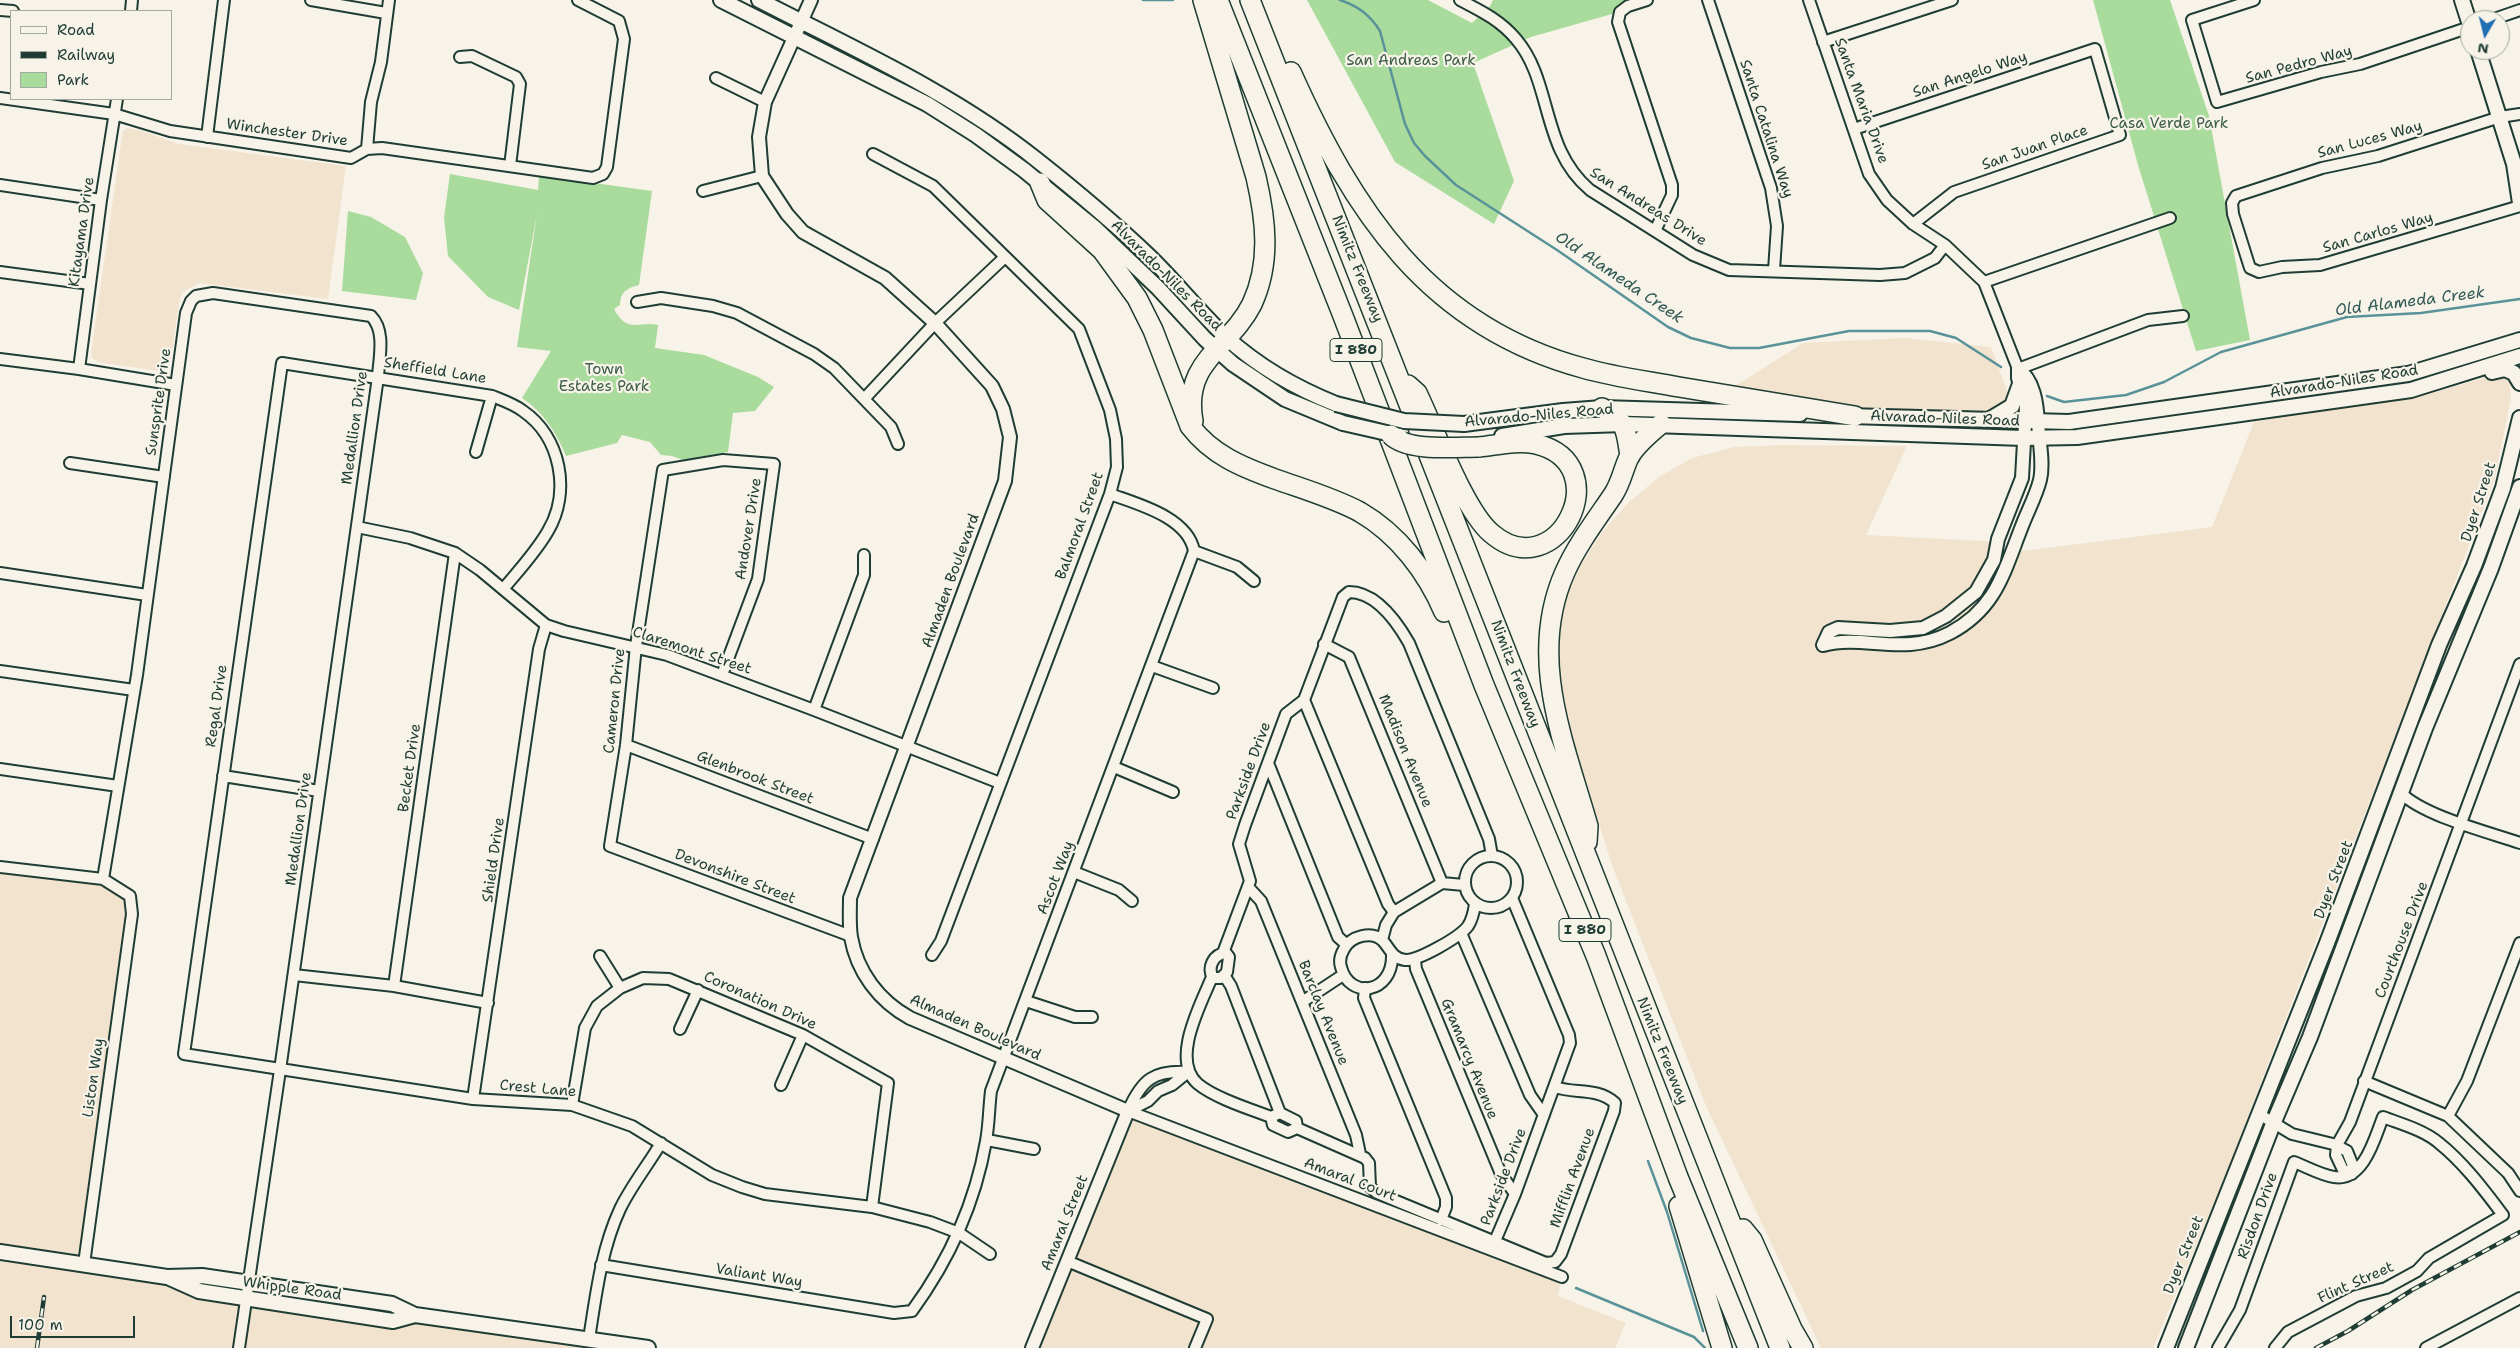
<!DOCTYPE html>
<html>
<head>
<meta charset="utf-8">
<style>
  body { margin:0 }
  #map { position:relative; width:2520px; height:1348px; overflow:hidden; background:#f7f3e8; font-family:"Shantell Sans",sans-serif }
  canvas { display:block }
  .legend { position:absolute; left:10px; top:10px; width:162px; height:90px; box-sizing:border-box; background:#f7f3e8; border:1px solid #a1aaa0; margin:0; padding:6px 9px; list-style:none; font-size:15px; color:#1f3d34 }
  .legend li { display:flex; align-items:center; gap:10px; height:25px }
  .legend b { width:25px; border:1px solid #a1aaa0 }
  .north { position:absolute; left:2460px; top:10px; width:50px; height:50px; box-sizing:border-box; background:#f7f3e8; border:1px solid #a1aaa0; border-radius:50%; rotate:188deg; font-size:14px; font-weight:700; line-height:20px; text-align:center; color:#1f3d34 }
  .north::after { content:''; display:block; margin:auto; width:18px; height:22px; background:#1f6fb2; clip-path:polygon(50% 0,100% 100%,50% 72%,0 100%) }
  .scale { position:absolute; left:10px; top:1316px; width:125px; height:22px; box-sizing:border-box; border:2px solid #1f3d34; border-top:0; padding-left:6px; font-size:15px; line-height:18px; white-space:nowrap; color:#1f3d34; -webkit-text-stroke:4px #f7f3e8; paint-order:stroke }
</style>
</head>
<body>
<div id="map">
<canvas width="2520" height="1348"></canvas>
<ul class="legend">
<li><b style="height:6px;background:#f7f3e8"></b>Road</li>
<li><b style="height:6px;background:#1f3d34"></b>Railway</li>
<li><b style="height:14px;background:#a9db9c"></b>Park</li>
</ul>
<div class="north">N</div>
<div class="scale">100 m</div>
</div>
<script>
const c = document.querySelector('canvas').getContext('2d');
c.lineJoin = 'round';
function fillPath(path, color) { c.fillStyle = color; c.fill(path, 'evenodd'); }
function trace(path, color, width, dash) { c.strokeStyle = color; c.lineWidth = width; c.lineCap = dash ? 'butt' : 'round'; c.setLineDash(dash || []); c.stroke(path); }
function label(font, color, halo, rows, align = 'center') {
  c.font = font + ' "Shantell Sans",sans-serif'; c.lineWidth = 4.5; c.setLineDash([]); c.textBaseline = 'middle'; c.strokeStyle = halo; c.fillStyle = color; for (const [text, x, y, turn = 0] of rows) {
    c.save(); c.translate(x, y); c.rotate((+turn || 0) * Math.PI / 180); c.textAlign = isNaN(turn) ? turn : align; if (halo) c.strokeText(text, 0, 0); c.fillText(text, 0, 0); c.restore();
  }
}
fillPath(new Path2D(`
  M 127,128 L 139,130 L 179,144 L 346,166 L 328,299 L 199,283 L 183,292 L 180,298 L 171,359 L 168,369 L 160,371 L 102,363 L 93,359 L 91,354 L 122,136 L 123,131 Z
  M 1905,338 L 1991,347 L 2018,420 L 1880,413 L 1838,407 L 1735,386 L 1803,343 Z
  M 2493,375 L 2503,376 L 2510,384 L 2511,397 L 2495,478 L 2222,1183 L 2153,1348 L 1821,1348 L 1706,1106 L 1612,865 L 1562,705 L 1558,663 L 1560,627 L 1568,593 L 1582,563 L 1603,531 L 1629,502 L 1659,477 L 1692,458 L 1734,447 L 1781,445 L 1907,446 L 1866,535 L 1985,541 L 2023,551 L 2212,527 L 2254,422 L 2430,394 Z
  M 0,867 L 103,879 L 130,896 L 84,1264 L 199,1291 L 348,1314 L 415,1315 L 648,1348 L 0,1348 Z
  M 1128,1111 L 1562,1277 L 1558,1296 L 1626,1323 L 1615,1348 L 1032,1348 Z`), '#f2e3cf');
fillPath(new Path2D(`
  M 1307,0 L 1428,0 L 1472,23 L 1490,6 L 1493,0 L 1647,0 L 1619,12 L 1531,37 L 1473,63 L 1514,181 L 1494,224 L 1395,162 Z
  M 2093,0 L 2170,0 L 2209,116 L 2250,340 L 2196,351 L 2138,165 Z
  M 450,174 L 538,190 L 539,177 L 551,177 L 652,191 L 639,285 C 627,288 620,292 620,305 L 614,309 C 628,335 639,320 658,325 L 655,348 L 704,355 L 758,377 L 774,387 L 755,411 L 733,413 L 728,452 L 683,460 L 672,456 L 661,455 L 650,442 L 622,435 L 617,443 L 566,456 C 556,432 544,413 522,398 L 551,351 L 517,347 L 537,214 L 519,310 L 488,297 L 448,256 L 444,217 Z
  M 348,211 L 371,217 L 405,237 L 423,273 L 416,300 L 342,291 Z`), '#a9db9c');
trace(new Path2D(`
  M 1143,0 L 1173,0
  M 1340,0 C 1358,6 1370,15 1380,31 L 1405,124 L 1414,143 L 1425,156 L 1456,185 L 1557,250 L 1668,327 L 1691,338 L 1730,348 L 1759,348 L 1849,331 L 1930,331 L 1956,338 L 2001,367
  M 2047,396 L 2064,402 L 2126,395 L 2164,382 L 2221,352 L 2347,317 L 2421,313 L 2520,299
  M 1648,1161 L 1667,1212 L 1703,1331
  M 1576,1288 L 1694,1337 L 1705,1348`), '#599399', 2.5);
const minor = new Path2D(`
  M 311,0 L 386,13
  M 1460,0 C 1481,11 1500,20 1516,39 C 1553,82 1540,148 1590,190 L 1693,255 L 1729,270 L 1880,275 L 1905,273 L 1935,258 L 1945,245
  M 1647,0 L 1628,6 L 1620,12 L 1618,22 L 1672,185 L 1672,195 L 1655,231
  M 1708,0 L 1771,188 L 1777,226 L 1774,270
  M 1809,0 L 1869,174 L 1887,200 L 1913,224 L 1945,245 L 1984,282 L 2018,369 L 2148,320 L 2183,316
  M 2254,0 L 2192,20 L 2217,102 L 2321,72 L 2360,64 L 2470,27
  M 0,10 L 13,11
  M 131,11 L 132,0
  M 2491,20 L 2520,10
  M 1823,42 L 1952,0
  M 460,57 L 472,56 L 516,77 L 520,84 L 510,166
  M 716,78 L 765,102
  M 0,98 L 114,114 L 170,131 L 351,158 L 367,149 L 382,148 L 593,178 L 603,174 L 607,167 L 624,39 L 619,21 L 578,0
  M 2520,114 L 2500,117 L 2378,156 L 2322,168 L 2236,196 L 2232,203 L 2233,214 L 2250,268 L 2259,272 L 2282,267 L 2320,265 L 2520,206
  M 1854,129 L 2095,49 L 2120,135 L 1954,192 L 1913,224
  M 207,137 L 224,0
  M 367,149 L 371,102 L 381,62 L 389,0
  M 873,154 L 933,186 L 1079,329 L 1110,410 L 1116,439 L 1117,467 L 1110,494 L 941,941 L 932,955
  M 0,185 L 101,200
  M 703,191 L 762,176
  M 0,272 L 90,284
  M 1984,282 L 2170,218
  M 637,302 L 661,298 L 713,306 L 737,313 L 814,354 L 834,368 L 891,427 L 898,444
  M 0,359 L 79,369 L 176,385
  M 79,369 L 101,200 L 117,99
  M 864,399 L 935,323 L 1005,257
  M 476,452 L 492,396
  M 70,463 L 164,477
  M 357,527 L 410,538 L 455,553 L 480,570 L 546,625 L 564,631 L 667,655 L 814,710 L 1000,783
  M 1194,551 L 1237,567 L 1254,581
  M 0,573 L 147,595
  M 504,588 C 519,570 536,552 548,531 C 571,492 561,437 523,411 C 514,404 502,400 492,396 L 282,363 L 184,1054 L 473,1099 L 572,1105 L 632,1126 L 712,1175 L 742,1187 L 765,1194 L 872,1207 L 930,1222 L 959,1233 L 990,1254
  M 1324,644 L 1349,657 L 1442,883
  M 1152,666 L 1213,688
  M 0,671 L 134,690
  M 722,675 L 758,579 L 774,464 L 723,460 L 663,470 L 636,646 L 626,745 L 610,846 L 851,936
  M 1304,700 L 1388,904 L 1394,912
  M 814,710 L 864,575 L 864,555
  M 626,745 L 873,839
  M 1268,763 L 1338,937 L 1346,944
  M 1114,767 L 1173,792
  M 0,769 L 118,786
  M 223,776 L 319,791
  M 2401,793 C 2424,816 2488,832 2520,843
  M1465 882a26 26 0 1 1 52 0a26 26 0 1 1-52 0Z
  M 0,867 L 103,879 L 130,896 L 132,914 L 84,1264
  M 1074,872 L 1119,890 L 1132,901
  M 103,879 L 137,675 L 186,313 L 191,301 L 196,296 L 213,293 L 371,316 C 386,331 379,358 378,377 L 280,1070 L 239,1348
  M 1249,888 L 1261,901 L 1356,1135 L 1360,1154
  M 1461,933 L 1530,1095 L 1544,1115
  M 1382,940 L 1386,925 L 1394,912 L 1442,883 L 1464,885
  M 1223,953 L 1250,881 L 1239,844 L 1245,825 L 1286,714 L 1304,700 L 1343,597 L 1349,592 C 1376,592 1397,622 1409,643 L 1489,839 L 1492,856
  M 1226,953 L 1229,957 L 1227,972 L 1221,978 L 1213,978 C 1207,968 1213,954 1226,953 Z
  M 1392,955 C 1393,994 1349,1000 1341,967 C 1339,961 1341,954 1344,949 C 1351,936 1372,930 1383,941 C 1391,950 1392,958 1405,960 C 1418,961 1460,937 1468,926 C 1472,920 1474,911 1475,904
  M 600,956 L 620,988
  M 1415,960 L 1416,969 L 1501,1174 L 1515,1194
  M 294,975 L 394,986 L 488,1003
  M 1224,975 L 1231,986 L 1280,1113
  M 1212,977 C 1201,1004 1170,1060 1198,1084 C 1215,1098 1250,1109 1271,1117
  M 394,986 L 455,553
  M 1365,988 L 1364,998 L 1446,1198 L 1446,1207 L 1441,1220
  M 1026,1001 L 1075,1017 L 1092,1017
  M 1302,1002 L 1343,975
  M 680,1029 L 698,990
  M 2364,1081 L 2448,1116 L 2508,1173 L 2520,1191
  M 781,1085 L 803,1035
  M 473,1099 L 539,649 L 546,625
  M 572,1105 L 585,1028 L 597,1006 L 620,988 L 643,978 L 669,979 L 803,1035 L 888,1083 L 872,1207
  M 1128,1111 L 1562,1277
  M 1128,1111 C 1142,1079 1154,1070 1188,1072
  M 1128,1111 L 1148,1101 L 1158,1091 L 1172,1085 L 1188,1072
  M 1280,1113 L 1296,1121 L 1297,1128 L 1288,1132 L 1273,1125 L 1271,1117 Z
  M 2259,1114 L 2292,1134 L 2337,1145
  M 2448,1116 L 2467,1081 L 2520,943
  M 1297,1128 L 1365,1158 L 1369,1163 L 1370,1187 L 1377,1193 L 1546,1263 L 1555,1262 L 1561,1254 L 1614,1111 L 1615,1103 C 1597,1087 1575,1094 1555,1087
  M 987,1140 L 1034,1149
  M 2337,1145 L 2350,1122 L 2520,664
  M 2337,1145 L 2336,1155 L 2343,1170 L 2352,1174
  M 2339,1147 L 2347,1151 L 2353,1166 L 2350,1171
  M 1495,1241 L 1515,1194 L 1570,1043 L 1569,1035 L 1512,898
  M 1067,1261 L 1207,1319 L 1195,1348
  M 601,1265 L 894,1313 L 912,1311 C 950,1259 975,1204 986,1141 C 989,1125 989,1107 991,1091 L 1194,551 C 1188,517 1137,504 1110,494
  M 589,1339 C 596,1295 601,1250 620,1209 C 631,1186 648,1165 661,1143
  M 2218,1348 L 2240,1310 L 2294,1162 C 2307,1167 2321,1175 2334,1177 C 2364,1182 2375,1137 2383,1117 C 2401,1124 2424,1130 2439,1143 C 2464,1163 2484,1190 2503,1215 L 2429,1258 L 2417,1271 L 2386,1288 L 2356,1296 L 2288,1332 L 2275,1348
  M 2426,1348 L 2520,1298`);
const tertiary = new Path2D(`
  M 811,0 L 765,102 L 759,137 L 762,176 L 787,214 L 803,232 L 885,278 L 935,323 L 992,386 L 1003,409 L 1010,437 L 1005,481 L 850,898 C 850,911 849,925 851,937 C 857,972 879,1001 910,1018 L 1128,1111 L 1032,1348
  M 2018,369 C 2034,379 2037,404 2038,423 C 2039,440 2044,463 2040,480 C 2036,496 2028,510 2022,526 C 2004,571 1997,608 1950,633 C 1903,657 1865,634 1823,645 L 1829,632 L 1838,628 L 1890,631 L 1923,628 L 1946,616 L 1976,592 L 1994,560 L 1998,539 L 2022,478 L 2026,406 L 2018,378 Z`);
const secondary = new Path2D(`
  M 721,0 L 927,104 L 976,135 L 1024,170 L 1096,229 L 1158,288 L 1205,339 L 1233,364 L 1285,399 L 1343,423
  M 759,0 C 854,49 953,93 1037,160 C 1075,190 1113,222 1149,256 C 1176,282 1199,312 1227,338 C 1259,367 1296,388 1336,404
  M 2462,0 L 2470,25
  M 2478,50 L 2514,164 L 2520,203
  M 2492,372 L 2505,369 L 2514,373 L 2520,383
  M 1847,416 L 2069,422 L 2408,374 L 2520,340
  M 1992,418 L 2012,406 L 2020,384
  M 1464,424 L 1563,411 L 1602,408 L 1800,414
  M 1502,436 L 1564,426 L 1624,424 L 2023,438 L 2077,437 L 2411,390 L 2520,356
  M 0,1252 L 167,1277 L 202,1276 L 392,1304 L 415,1315 L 648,1348
  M 170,1278 L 199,1291 L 393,1321 L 415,1315
  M 2166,1348 L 2327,943 L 2439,645 L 2474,566 L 2503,488 L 2520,418
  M 2186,1348 L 2273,1124 L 2310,1037 L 2425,728 L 2491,568 L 2520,487`);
const motorway = new Path2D(`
  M 1218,0 L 1343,316 L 1484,685 L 1596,956 L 1678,1177 L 1748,1348
  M 1250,0 L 1780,1348
  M 1291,72 C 1353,210 1427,326 1583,368 C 1614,377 1647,381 1679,387 C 1738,397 1797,406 1855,416
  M 1040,183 L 1047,200 L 1102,250 L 1137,298 L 1153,330 L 1190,426 C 1212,455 1242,467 1275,479 C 1303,489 1334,498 1360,512 C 1398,534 1427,572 1444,612
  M 1408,385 L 1417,393 C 1434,428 1464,510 1491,533 C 1557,590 1620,464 1536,444 C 1517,440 1498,445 1479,447
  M 1602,408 C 1627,420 1626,431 1630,456
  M 1193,421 C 1182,361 1230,348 1252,304 C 1271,263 1266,220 1256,177 L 1203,0
  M 1587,842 L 1588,826 C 1564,742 1527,657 1565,572 C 1577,545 1596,520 1613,495 C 1621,483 1623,470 1629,457 C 1636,445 1650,433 1661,424
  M 1679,1206 L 1722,1348
  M 1743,1229 L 1752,1240 L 1792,1329 L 1803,1348`);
trace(minor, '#1f3d34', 14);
trace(tertiary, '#1f3d34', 16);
trace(secondary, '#1f3d34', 18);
trace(motorway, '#1f3d34', 22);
trace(minor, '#f7f3e8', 10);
trace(tertiary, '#f7f3e8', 12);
trace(secondary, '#f7f3e8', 14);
trace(motorway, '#f7f3e8', 19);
const rail = new Path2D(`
  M 37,1348 L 44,1297
  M 2316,1348 L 2348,1331 L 2412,1290 L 2520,1232`);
trace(rail, '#1f3d34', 4.5);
trace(rail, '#f7f3e8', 2.5, [8]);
const secondaryBridge = new Path2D(`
  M 1336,404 L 1404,421 L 1464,424
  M 1343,423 L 1400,436`);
const motorwayBridge = new Path2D(`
  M 1391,435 C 1408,452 1456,447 1479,447`);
trace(secondaryBridge, '#1f3d34', 18, []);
trace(motorwayBridge, '#1f3d34', 22, []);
trace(secondaryBridge, '#f7f3e8', 14);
trace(motorwayBridge, '#f7f3e8', 19);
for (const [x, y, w] of [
  [1356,350,52],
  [1585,930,52]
]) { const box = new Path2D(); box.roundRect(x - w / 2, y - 11.5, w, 23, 4); c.fillStyle = '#f7f3e8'; c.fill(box); trace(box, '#1f3d34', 1); }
label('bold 14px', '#1f3d34', null, [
  ["I 880",1356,350],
  ["I 880",1585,930]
]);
label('15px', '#3b5d49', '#f7f3e8', [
  ["San Andreas Park",1411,61],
  ["Casa Verde Park",2169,124],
  ["Town",604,370],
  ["Estates Park",604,387]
]);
label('15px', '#1f3d34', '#f7f3e8', [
  ["San Pedro Way",2299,65,-15],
  ["San Angelo Way",1970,75,-18],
  ["Santa Maria Drive",1861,101,70],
  ["Santa Catalina Way",1766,129,72],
  ["Winchester Drive",287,133,8],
  ["San Luces Way",2370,140,-15],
  ["San Juan Place",2035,148,-19],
  ["San Andreas Drive",1648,207,32],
  ["Kitayama Drive",82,232,-82],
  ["San Carlos Way",2378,233,-16],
  ["Nimitz Freeway",1357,269,68],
  ["Alvarado-Niles Road",1166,276,45],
  ["Sheffield Lane",435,371,9],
  ["Alvarado-Niles Road",2344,382,-9],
  ["Sunsprite Drive",159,402,-82],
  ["Alvarado-Niles Road",1539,416,-5],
  ["Alvarado-Niles Road",1945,419,2],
  ["Medallion Drive",355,428,-82],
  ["Dyer Street",2479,502,-72],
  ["Balmoral Street",1080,526,-70],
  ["Andover Drive",749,529,-81],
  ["Almaden Boulevard",951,581,-70],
  ["Claremont Street",692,651,18],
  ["Nimitz Freeway",1515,674,69],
  ["Cameron Drive",615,701,-84],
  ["Regal Drive",217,706,-82],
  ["Madison Avenue",1405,751,68],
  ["Becket Drive",410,768,-82],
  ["Parkside Drive",1249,771,-70],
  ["Glenbrook Street",755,778,21],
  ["Medallion Drive",299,829,-82],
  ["Shield Drive",494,860,-82],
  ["Devonshire Street",735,877,21],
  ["Ascot Way",1056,878,-69],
  ["Dyer Street",2334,880,-69],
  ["Courthouse Drive",2402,940,-69],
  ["Coronation Drive",760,1001,24],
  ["Barclay Avenue",1323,1013,68],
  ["Almaden Boulevard",975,1028,24],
  ["Nimitz Freeway",1662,1051,68],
  ["Gramarcy Avenue",1469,1059,68],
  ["Liston Way",94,1078,-82],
  ["Crest Lane",538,1089,5],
  ["Parkside Drive",1504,1177,-69],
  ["Mifflin Avenue",1573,1178,-70],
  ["Amaral Court",1350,1180,21],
  ["Risdon Drive",2258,1216,-70],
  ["Amaral Street",1065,1223,-68],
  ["Dyer Street",2184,1255,-68],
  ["Valiant Way",759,1276,9],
  ["Flint Street",2356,1283,-24],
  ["Whipple Road",292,1289,8]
]);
label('italic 16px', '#325a56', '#f7f3e8', [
  ["Old Alameda Creek",1619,278,34],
  ["Old Alameda Creek",2410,302,-7]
]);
</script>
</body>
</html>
